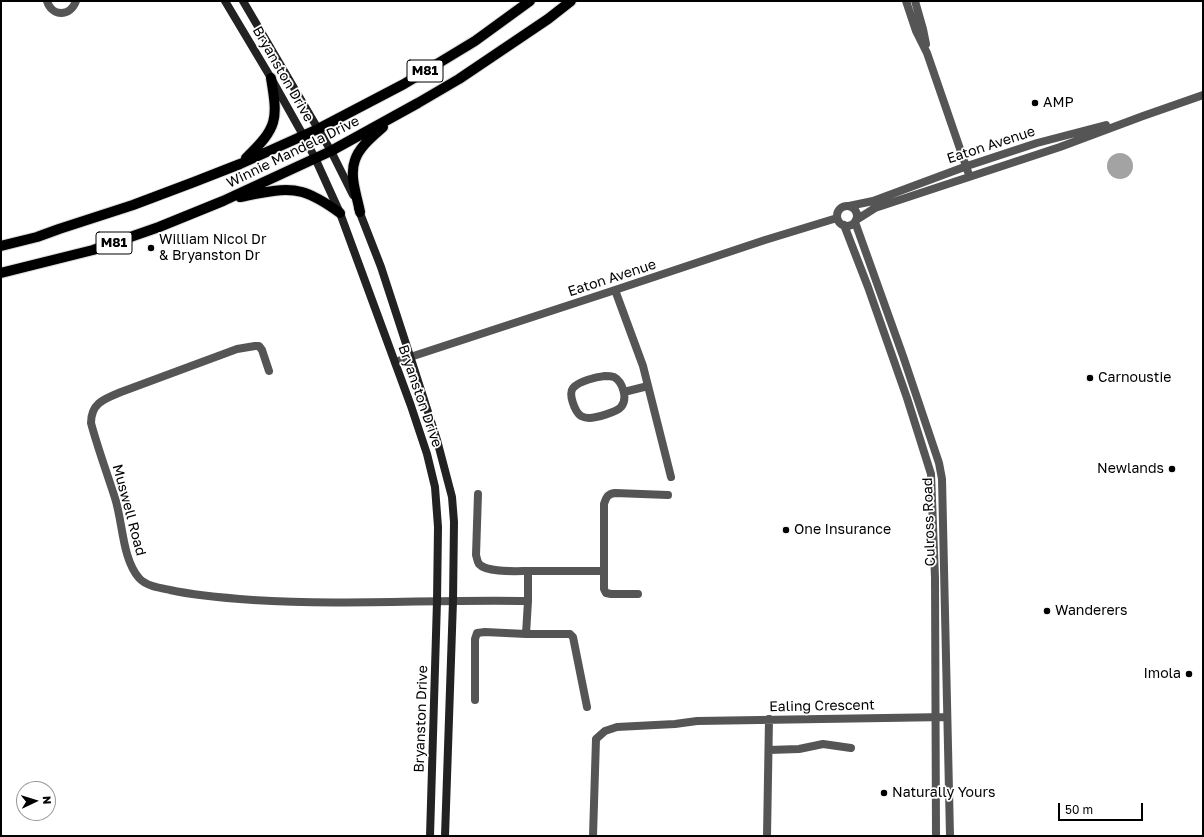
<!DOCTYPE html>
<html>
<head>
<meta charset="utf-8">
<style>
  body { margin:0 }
  #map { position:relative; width:1204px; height:837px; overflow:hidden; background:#fff; font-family:"Golos Text",sans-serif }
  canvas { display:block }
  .frame { position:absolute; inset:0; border:2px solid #000; pointer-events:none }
  .north { position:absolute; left:16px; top:781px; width:40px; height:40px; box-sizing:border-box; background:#fff; border:1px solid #999; border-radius:50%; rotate:86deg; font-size:11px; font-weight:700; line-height:16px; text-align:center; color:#000 }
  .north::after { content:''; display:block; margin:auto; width:14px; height:18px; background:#000; clip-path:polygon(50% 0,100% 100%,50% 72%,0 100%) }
  .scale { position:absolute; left:1058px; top:803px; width:85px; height:18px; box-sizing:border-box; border:2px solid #000; border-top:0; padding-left:5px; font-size:12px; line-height:14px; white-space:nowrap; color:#000; -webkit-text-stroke:3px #fff; paint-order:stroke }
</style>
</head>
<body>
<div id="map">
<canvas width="1204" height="837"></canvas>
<div class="frame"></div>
<div class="north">N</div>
<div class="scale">50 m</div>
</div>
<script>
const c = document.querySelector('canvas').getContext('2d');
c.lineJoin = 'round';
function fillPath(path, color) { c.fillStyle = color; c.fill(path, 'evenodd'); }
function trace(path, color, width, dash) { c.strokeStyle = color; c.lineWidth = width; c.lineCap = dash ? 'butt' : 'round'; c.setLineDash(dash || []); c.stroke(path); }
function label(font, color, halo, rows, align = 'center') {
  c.font = font + ' "Golos Text",sans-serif'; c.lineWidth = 3.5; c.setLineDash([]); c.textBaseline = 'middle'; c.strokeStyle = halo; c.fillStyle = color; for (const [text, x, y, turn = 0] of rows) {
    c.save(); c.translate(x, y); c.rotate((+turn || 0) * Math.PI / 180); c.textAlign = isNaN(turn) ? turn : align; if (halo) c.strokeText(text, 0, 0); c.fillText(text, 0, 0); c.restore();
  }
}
fillPath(new Path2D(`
  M1107 166a13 13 0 1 1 26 0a13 13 0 1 1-26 0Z`), '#a3a3a3');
const primary = new Path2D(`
  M 246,158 C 278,127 278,120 271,78
  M 240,197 C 260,193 283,187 302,192 C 316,196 329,205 340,213
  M 360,212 C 357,196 349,176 355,160 C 359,147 373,136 383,127
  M 1,246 L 37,237 L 59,229 L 133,205 L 194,182 L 240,164 L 318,129 L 404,84 L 475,41 L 530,1
  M 1,273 L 93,250 L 159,227 L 223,201 L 331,151 L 418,103 L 459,79 L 548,19 L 571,1`);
trace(primary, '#dbdbdb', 12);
trace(new Path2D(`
  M 47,1 C 52,17 70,17 76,1
  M 906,1 L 916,31 L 927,53 L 968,172
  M 915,1 L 923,29 L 926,44
  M 849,206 L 873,201 L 967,166 L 1037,143 L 1106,125
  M837 216a10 10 0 1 1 20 0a10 10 0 1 1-20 0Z
  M 856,220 L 875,208 L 1060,147 L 1143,116 L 1203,95
  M 855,222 L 903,356 L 939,463 L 942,479 L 949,791 L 950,836
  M 844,225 L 868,287 L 907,398 L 931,474 L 935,578 L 936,836
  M 615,290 L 643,366 L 671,477
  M 395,362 L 606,293 L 765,240 L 837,218
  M 269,371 L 262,350 L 259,346 L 255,346 L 237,349 L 121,392 C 104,399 91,403 91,423 C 98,449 107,473 115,498 C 123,523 122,558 139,578 C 146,586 160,588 170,590 C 197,596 225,598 253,600 C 345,606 437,599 528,601 L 528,571 L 604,571 L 604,504 C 606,498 607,494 615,493 L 668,495
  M 605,376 C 608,376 611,376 614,377 C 623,382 628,399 621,407 C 617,412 596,418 589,418 C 587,418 583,417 581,416 C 575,412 568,394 573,388 C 579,381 596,377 605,376 Z
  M 624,392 L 648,386
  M 478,494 L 476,555 C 477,558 477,561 479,564 C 487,573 517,571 528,571
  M 604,571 L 604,589 L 606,593 L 611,594 L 638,594
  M 528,601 L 526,634 L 570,634 L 573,637 L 587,707
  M 475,700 L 475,639 L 477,633 L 485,632 L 526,634
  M 769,750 L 799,749 L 823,744 L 851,748
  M 593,836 L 596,739 L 605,731 L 617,727 L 675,724 L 697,721 L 947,717
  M 767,836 L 769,719`), '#555', 8);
trace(new Path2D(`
  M 225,1 L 271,78 L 303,135 L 315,158 L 340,213 L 411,406 L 427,454 L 435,487 L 438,527 L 437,601 L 430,836
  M 243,1 L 331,151 L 353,195
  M 358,208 L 381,267 L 410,356 L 437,440 L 452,497 L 454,522 L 453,601 L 445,836`), '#222', 8);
trace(primary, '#000', 10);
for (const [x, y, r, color] of [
  [1035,103,4,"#000"],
  [151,248,4,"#000"],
  [1090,378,4,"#000"],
  [1172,469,4,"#000"],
  [786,530,4,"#000"],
  [1047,611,4,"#000"],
  [1189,674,4,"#000"],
  [884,793,4,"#000"]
]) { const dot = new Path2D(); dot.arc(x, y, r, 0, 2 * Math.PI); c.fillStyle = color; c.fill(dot); trace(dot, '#fff', 1.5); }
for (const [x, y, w] of [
  [425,71,36],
  [114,243,36]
]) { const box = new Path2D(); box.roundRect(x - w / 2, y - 11, w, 22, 3); c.fillStyle = '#fff'; c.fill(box); trace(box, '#000', 1); }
label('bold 13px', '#000', null, [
  ["M81",425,71],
  ["M81",114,243]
]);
label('14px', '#000', '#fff', [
  ["Bryanston Drive",283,74,60],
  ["Eaton Avenue",991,145,-18],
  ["Winnie Mandela Drive",293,152,-26],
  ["Eaton Avenue",612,278,-18],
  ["Bryanston Drive",420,396,71],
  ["Muswell Road",129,510,75],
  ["Culross Road",929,522,-92],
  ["Ealing Crescent",822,706,-1],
  ["Bryanston Drive",421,719,-88]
]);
label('14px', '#000', '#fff', [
  ["AMP",1043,103],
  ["William Nicol Dr",159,240],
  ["& Bryanston Dr",159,256],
  ["Carnoustie",1098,378],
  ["Newlands",1164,469,"right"],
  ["One Insurance",794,530],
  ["Wanderers",1055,611],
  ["Imola",1181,674,"right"],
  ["Naturally Yours",892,793]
], 'left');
</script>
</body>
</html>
